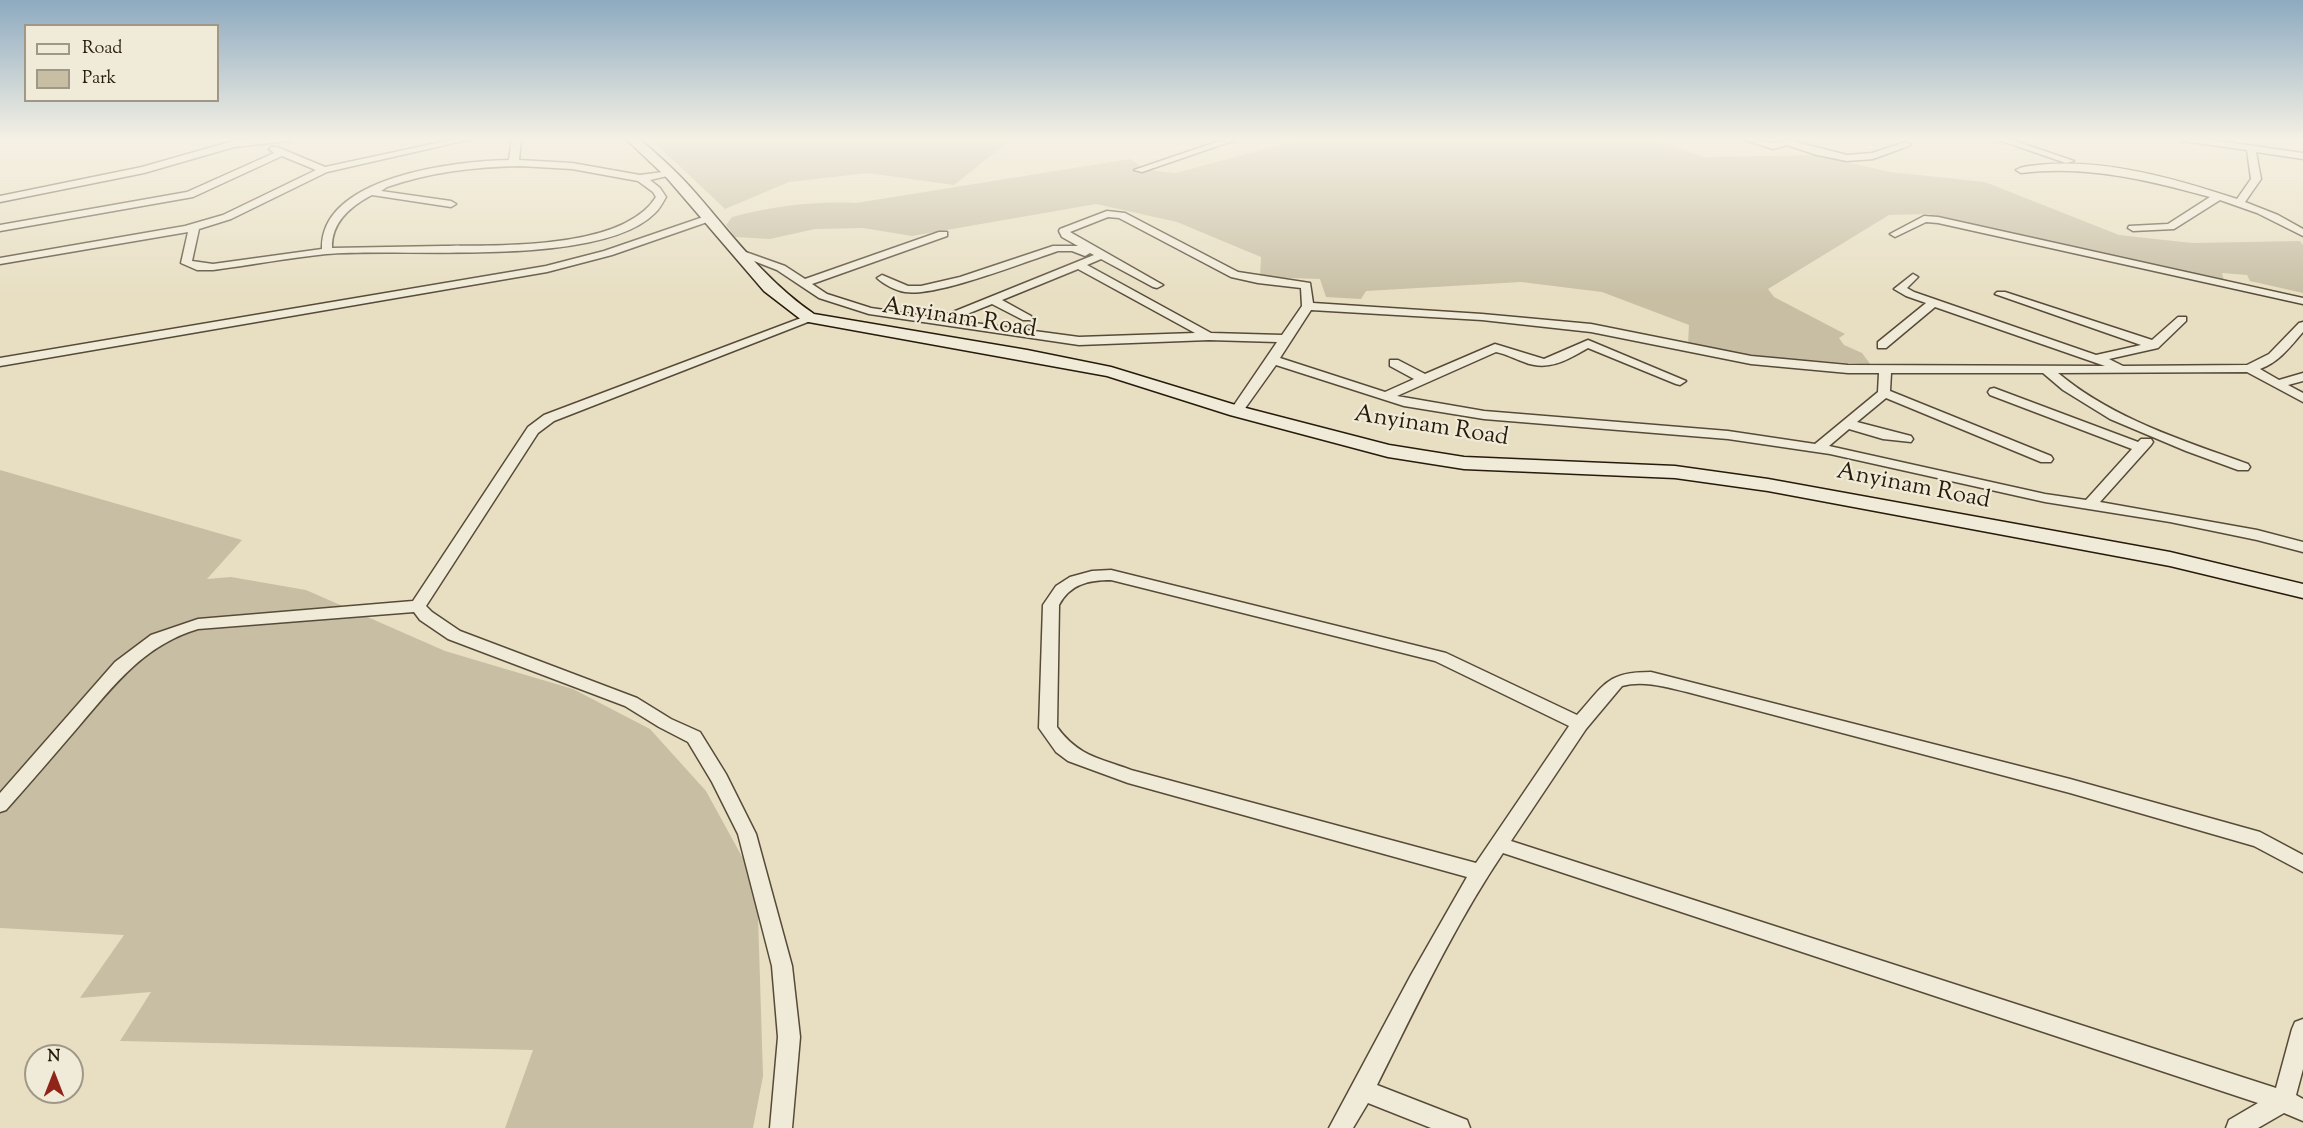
<!DOCTYPE html>
<html>
<head>
<meta charset="utf-8">
<style>
  body { margin:0 }
  #map { position:relative; width:2303px; height:1128px; overflow:hidden; background:#e8dfc3; font-family:"Sorts Mill Goudy",serif }
  canvas { display:block }
  .legend { position:absolute; left:24px; top:24px; width:195px; height:78px; box-sizing:border-box; background:#f0ead8; border:2px solid #a09786; margin:0; padding:8px 10px; list-style:none; font-size:18px; color:#271a0a }
  .legend li { display:flex; align-items:center; gap:12px; height:30px }
  .legend b { width:30px; border:2px solid #a09786 }
  .north { position:absolute; left:24px; top:1044px; width:60px; height:60px; box-sizing:border-box; background:#f0ead8; border:2px solid #a09786; border-radius:50%; rotate:0deg; font-size:16px; font-weight:700; line-height:24px; text-align:center; color:#271a0a }
  .north::after { content:''; display:block; margin:auto; width:21px; height:27px; background:#8f2418; clip-path:polygon(50% 0,100% 100%,50% 72%,0 100%) }
</style>
</head>
<body>
<div id="map">
<canvas width="2303" height="1128"></canvas>
<ul class="legend">
<li><b style="height:8px;background:#f0ead8"></b>Road</li>
<li><b style="height:16px;background:#c7bea4"></b>Park</li>
</ul>
<div class="north">N</div>
</div>
<script>
const c = document.querySelector('canvas').getContext('2d');
c.lineJoin = 'round';
function fillPath(path, color) { c.fillStyle = color; c.fill(path, 'evenodd'); }
function trace(path, color, width, dash) { c.strokeStyle = color; c.lineWidth = width; c.lineCap = dash ? 'butt' : 'round'; c.setLineDash(dash || []); c.stroke(path); }
function label(font, color, halo, rows, align = 'center') {
  c.font = font + ' "Sorts Mill Goudy",serif'; c.lineWidth = 4.5; c.setLineDash([]); c.textBaseline = 'middle'; c.strokeStyle = halo; c.fillStyle = color; for (const [text, x, y, turn = 0] of rows) {
    c.save(); c.translate(x, y); c.rotate((+turn || 0) * Math.PI / 180); c.textAlign = isNaN(turn) ? turn : align; if (halo) c.strokeText(text, 0, 0); c.fillText(text, 0, 0); c.restore();
  }
}
fillPath(new Path2D(`
  M 650,138 L 1013,138 L 954,185 L 868,173 L 789,182 L 725,209 Z
  M 1304,138 L 1651,138 L 1704,157 L 1816,155 L 1890,172 L 1985,182 L 2119,235 L 2192,243 L 2300,241 L 2303,245 L 2303,293 L 2250,281 L 2247,275 L 2222,273 L 2224,281 L 2208,280 L 1929,214 L 1889,215 L 1768,289 L 1774,297 L 1845,334 L 1839,338 L 1844,345 L 1862,353 L 1871,365 L 1743,355 L 1688,345 L 1689,325 L 1602,292 L 1521,282 L 1366,291 L 1361,299 L 1326,297 L 1320,279 L 1260,277 L 1261,257 L 1177,222 L 1096,204 L 912,236 L 863,228 L 815,229 L 770,239 L 735,237 L 726,225 L 732,217 C 774,206 813,201 856,203 L 1130,159 L 1147,170 L 1176,173 Z
  M 0,470 L 242,540 L 207,579 L 231,577 L 306,590 L 445,651 L 573,689 L 650,729 L 706,791 L 757,884 L 763,1076 L 753,1128 L 505,1128 L 533,1050 L 120,1041 L 151,992 L 80,998 L 124,935 L 0,928 Z`), '#c7bea4');
const street = new Path2D(`
  M 267,138 L 294,138 L 289,141 L 234,147 L 144,173 L 0,202 L 0,196 L 142,167 L 233,141 Z
  M 460,138 L 476,138 L 327,172 L 231,219 L 199,229 L 192,261 L 213,264 L 322,249 C 320,176 457,161 509,160 L 512,138 L 521,138 L 519,160 L 572,163 L 640,175 L 671,171 L 676,174 L 650,180 L 660,188 L 666,197 C 663,202 660,208 656,212 C 602,269 403,247 326,254 C 288,258 251,265 213,270 L 197,270 L 181,263 L 188,232 L 0,264 L 0,258 L 185,226 L 223,215 L 316,170 L 282,156 L 193,197 L 0,231 L 0,225 L 187,192 L 274,153 L 269,149 L 271,147 L 277,147 L 325,167 ZM 520,166 L 572,169 L 638,181 L 653,192 L 656,197 C 623,250 499,245 443,246 C 406,247 369,247 332,248 C 331,222 351,206 372,195 L 451,207 L 456,204 L 451,201 L 381,191 L 387,187 C 431,172 473,167 520,166 Z
  M 1228,138 L 1241,138 L 1142,172 L 1134,170 Z
  M 1739,138 L 1753,138 L 1773,143 L 1800,138 L 1796,142 L 1847,155 L 1872,153 L 1906,142 L 1911,145 L 1873,159 L 1847,161 L 1817,155 L 1787,145 L 1773,149 Z
  M 1993,138 L 2006,138 L 2074,161 L 2066,163 Z
  M 2178,138 L 2198,138 L 2303,153 L 2303,159 L 2256,152 L 2261,179 L 2245,202 L 2278,215 L 2303,229 L 2303,236 L 2257,213 L 2220,200 L 2174,229 L 2133,231 L 2128,228 L 2129,226 L 2168,224 L 2210,197 C 2147,180 2087,165 2021,173 L 2016,170 C 2022,166 2031,166 2038,165 C 2104,158 2176,179 2237,199 L 2251,179 L 2247,150 L 2182,141 Z
  M 1107,211 L 1125,213 L 1238,272 L 1310,283 L 1313,303 L 1482,314 L 1591,324 L 1751,356 L 1848,365 L 2105,366 L 1935,307 L 1886,348 L 1878,348 L 1878,342 L 1926,303 L 1906,296 L 1894,289 L 1913,274 L 1918,277 L 1907,288 L 1914,292 L 2096,355 L 2141,345 L 1995,294 L 1997,292 L 2005,292 L 2152,340 L 2178,317 L 2186,317 L 2186,321 L 2158,348 L 2109,359 L 2123,366 L 2247,365 L 2269,354 L 2299,323 L 2303,322 L 2303,332 C 2290,347 2279,362 2260,369 L 2279,380 L 2303,373 L 2303,381 L 2288,385 L 2303,393 L 2303,402 L 2247,372 L 2058,373 C 2113,419 2182,440 2248,464 L 2250,467 L 2248,470 L 2238,470 L 2186,451 L 2110,419 L 2063,390 L 2043,373 L 1891,373 L 1890,391 L 2051,456 L 2053,459 L 2051,462 L 2041,462 L 1886,398 L 1857,422 L 1911,436 L 1913,439 L 1911,442 L 1883,439 L 1849,429 L 1829,446 L 2045,494 L 2086,500 L 2132,449 L 1990,395 L 1988,392 L 1990,389 L 1994,388 L 2138,442 L 2141,439 L 2151,439 L 2153,442 L 2151,445 L 2100,502 L 2257,530 L 2303,542 L 2303,552 L 2257,540 L 2170,522 L 2045,502 L 1830,454 L 1728,439 L 1484,419 L 1404,406 L 1276,365 L 1241,414 L 1236,415 L 1230,411 L 1277,342 L 1209,340 L 1079,345 L 869,314 L 819,298 L 777,270 L 731,252 L 736,249 L 740,250 L 785,266 L 805,279 L 939,232 L 947,232 L 947,236 L 812,284 L 827,294 L 871,308 L 938,318 L 1094,255 L 1090,253 L 1085,256 L 1072,251 L 1058,251 C 1024,262 937,297 905,292 C 897,291 883,284 877,278 L 882,275 L 908,286 L 921,286 L 960,277 L 1053,246 L 1078,246 L 1062,237 L 1059,231 L 1060,229 ZM 1108,217 L 1119,218 L 1231,277 L 1258,283 L 1301,288 L 1302,306 L 1282,335 L 1211,333 L 1087,265 L 1101,259 L 1153,287 L 1157,288 L 1163,285 L 1070,232 ZM 1078,269 L 1195,333 L 1079,337 L 952,320 L 992,304 L 1023,320 L 1031,320 L 1031,316 L 1002,300 ZM 1311,310 L 1482,320 L 1591,332 L 1751,364 L 1848,373 L 1879,373 L 1878,392 L 1815,444 L 1728,431 L 1484,411 L 1397,396 L 1496,352 C 1506,354 1515,359 1524,362 C 1548,372 1567,360 1588,348 L 1676,384 L 1680,385 L 1686,381 L 1588,340 L 1544,359 L 1495,344 L 1425,374 L 1398,360 L 1390,360 L 1390,366 L 1414,379 L 1385,392 L 1280,358 Z
  M 709,215 L 714,218 L 713,220 L 612,255 L 547,272 L 0,366 L 0,358 L 546,266 L 604,251 Z
  M 1924,216 L 1938,217 L 2303,298 L 2303,304 L 1938,223 L 1926,222 L 1895,237 L 1890,234 Z
  M 809,315 L 813,316 L 813,320 L 554,421 L 538,433 L 426,606 L 432,612 L 460,631 L 637,698 L 671,719 L 700,732 L 726,774 L 756,834 L 792,966 L 800,1037 L 792,1128 L 770,1128 L 778,1037 L 772,966 L 738,834 L 712,782 L 688,742 L 659,727 L 625,706 L 448,639 L 420,620 L 414,612 L 198,629 C 144,645 114,685 79,726 C 55,754 31,782 6,810 L 0,812 L 0,793 L 115,662 L 151,635 L 198,619 L 413,601 L 528,427 L 544,415 Z
  M 1111,570 L 1446,653 L 1577,715 C 1605,684 1607,672 1651,672 L 2070,779 L 2260,832 L 2303,855 L 2303,872 L 2254,846 L 2070,793 L 1687,692 C 1666,687 1643,680 1622,686 L 1586,729 L 1511,841 L 2276,1088 L 2292,1029 L 2295,1022 L 2303,1019 L 2303,1069 L 2296,1095 L 2303,1099 L 2303,1121 L 2284,1113 L 2258,1128 L 2226,1128 L 2229,1120 L 2258,1103 L 1503,853 C 1454,926 1416,1007 1377,1085 L 1467,1120 L 1470,1128 L 1431,1128 L 1368,1103 L 1353,1128 L 1329,1128 L 1411,975 L 1467,877 L 1128,783 L 1068,761 L 1056,752 L 1039,728 L 1043,605 L 1056,586 L 1070,577 L 1092,571 ZM 1111,580 L 1435,661 L 1569,726 L 1476,863 L 1131,770 C 1099,758 1078,756 1057,727 L 1059,605 C 1070,584 1089,580 1111,580 Z`);
const secondary = new Path2D(`
  M 625,138 L 638,138 C 657,154 675,170 692,189 C 731,233 764,280 814,314 L 1027,350 L 1111,367 L 1242,407 L 1389,445 L 1464,457 L 1675,466 L 1768,479 L 2170,552 L 2303,584 L 2303,598 L 2170,566 L 1768,491 L 1675,478 L 1464,469 L 1388,457 L 1230,415 L 1107,376 L 803,321 L 764,291 L 667,178 Z`);
trace(street, '#574b38', 3);
trace(secondary, '#271a0a', 3);
fillPath(street, '#f0ead8');
fillPath(secondary, '#f0ead8');
const sky = c.createLinearGradient(0, 0, 0, 296);
sky.addColorStop(0, '#8daac0');
sky.addColorStop(0.47, '#f5f1e4');
sky.addColorStop(1, '#f5f1e400');
c.fillStyle = sky;
c.fillRect(0, 0, 2303, 296);
label('24px', '#271a0a', '#f0ead8', [
  ["Anyinam Road",959,320,9],
  ["Anyinam Road",1431,428,9],
  ["Anyinam Road",1913,488,11]
]);
</script>
</body>
</html>
